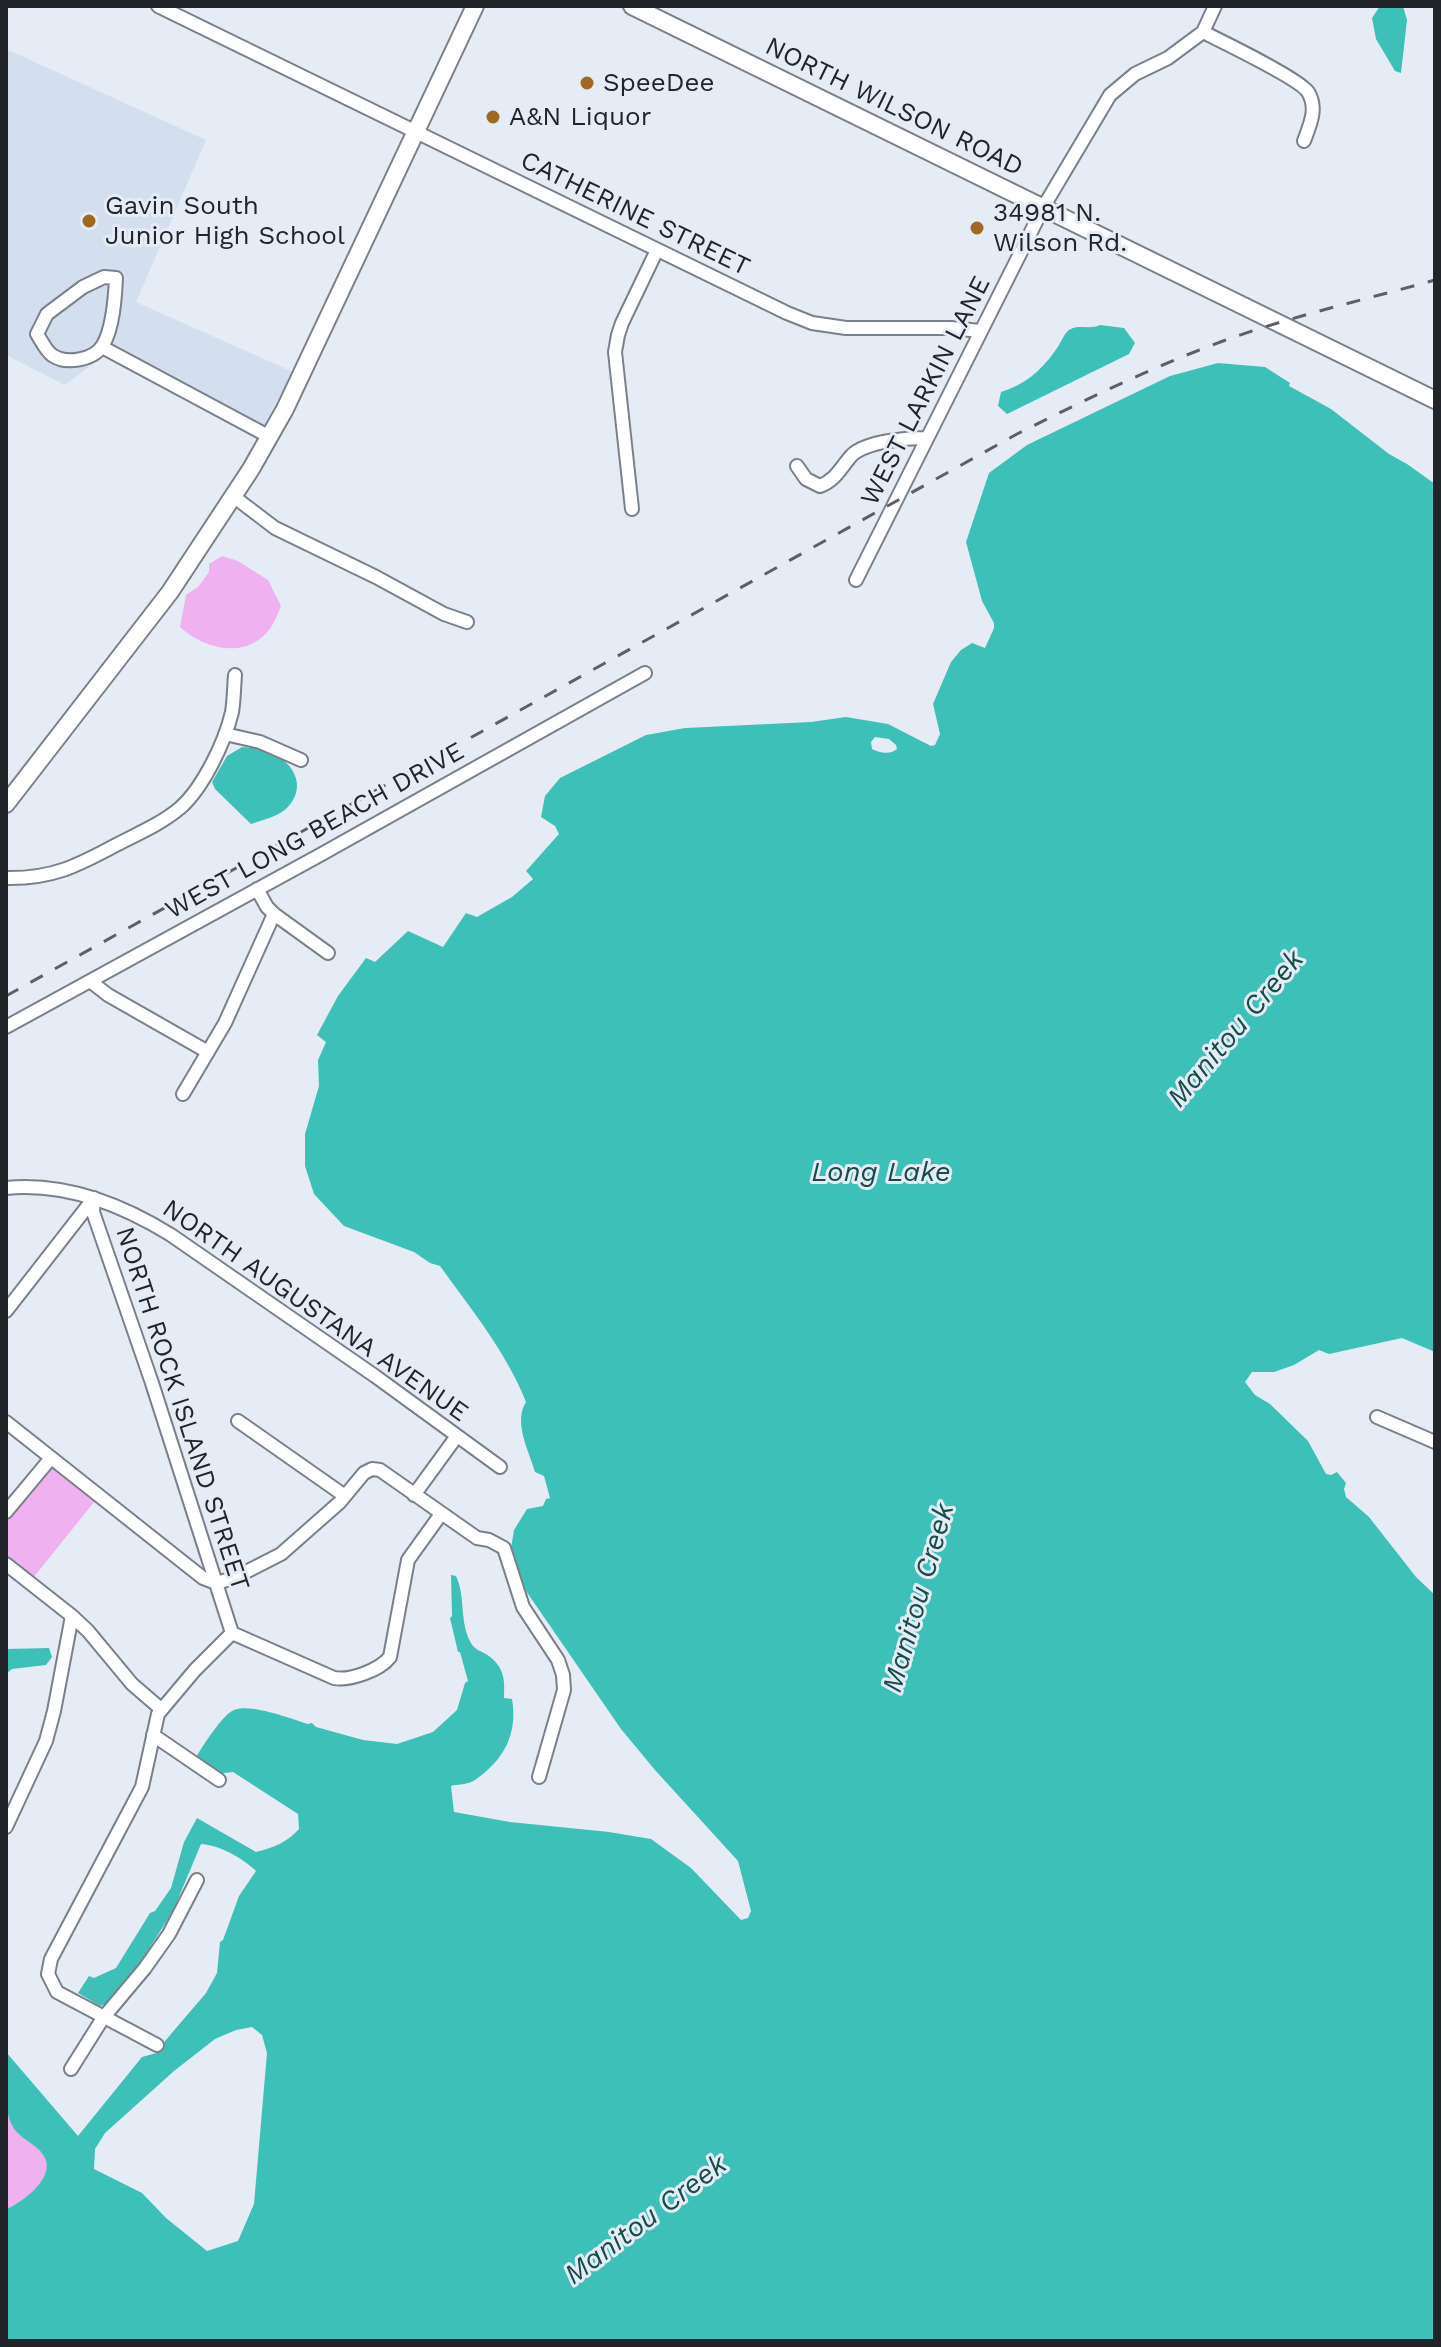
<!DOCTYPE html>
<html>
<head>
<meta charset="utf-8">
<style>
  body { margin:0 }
  #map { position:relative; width:1441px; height:2347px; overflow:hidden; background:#e5ecf6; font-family:"Work Sans",sans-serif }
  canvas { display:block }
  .frame { position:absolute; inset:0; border:8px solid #212428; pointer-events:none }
</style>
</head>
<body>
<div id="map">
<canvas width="1441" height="2347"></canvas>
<div class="frame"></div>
</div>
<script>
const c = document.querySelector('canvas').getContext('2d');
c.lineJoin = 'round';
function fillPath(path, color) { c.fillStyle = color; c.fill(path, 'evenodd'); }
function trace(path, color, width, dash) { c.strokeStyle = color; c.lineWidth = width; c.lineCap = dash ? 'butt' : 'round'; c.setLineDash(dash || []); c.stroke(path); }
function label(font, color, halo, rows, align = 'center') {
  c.font = font + ' "Work Sans",sans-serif'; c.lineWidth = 6; c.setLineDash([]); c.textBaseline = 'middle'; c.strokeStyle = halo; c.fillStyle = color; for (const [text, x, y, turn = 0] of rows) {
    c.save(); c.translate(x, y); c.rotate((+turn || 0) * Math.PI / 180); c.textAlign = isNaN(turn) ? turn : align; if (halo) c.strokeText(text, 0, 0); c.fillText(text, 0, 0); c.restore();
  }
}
fillPath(new Path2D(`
  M 6,49 L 206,140 L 136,302 L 293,372 L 256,439 L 104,355 L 65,385 L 6,355 Z`), '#d3deee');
fillPath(new Path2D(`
  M 222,556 L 238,561 L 268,580 L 281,606 C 276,618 272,630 261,638 C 237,658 200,646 180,627 L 186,595 L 198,587 L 209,572 L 209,564 Z
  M 51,1458 L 99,1496 L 29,1583 L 6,1564 L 6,1512 Z
  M 6,2100 C 8,2109 10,2123 16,2130 C 24,2139 38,2146 45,2157 C 56,2177 22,2203 6,2209 Z`), '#f0b1f0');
fillPath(new Path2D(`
  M 1380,6 L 1403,6 L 1407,20 L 1401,73 L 1395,71 L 1376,39 L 1372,18 Z
  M 1100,325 L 1124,328 L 1135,343 L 1129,354 L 1007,414 L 998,406 L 1001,392 C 1024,385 1041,371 1055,351 C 1060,345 1063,335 1069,330 C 1078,324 1090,330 1100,325 Z
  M 1218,363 L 1265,367 L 1290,383 L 1289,386 L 1331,409 L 1389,454 L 1407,464 L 1435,484 L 1435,1352 L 1402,1338 L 1329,1354 L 1319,1350 L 1294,1365 L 1274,1372 L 1252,1372 L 1245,1382 L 1255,1395 L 1270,1404 L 1308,1441 L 1326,1474 L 1331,1475 L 1337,1472 L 1346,1483 L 1344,1489 L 1346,1497 L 1369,1517 L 1416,1577 L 1435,1595 L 1435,2341 L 6,2341 L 6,2209 C 22,2203 55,2178 45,2158 C 39,2145 20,2139 13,2127 C 2,2108 6,2073 6,2052 L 78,2136 L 142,2057 L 160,2052 L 165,2041 L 206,1993 L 217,1973 L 220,1942 L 223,1940 L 239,1896 L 256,1871 C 243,1858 219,1845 201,1844 L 173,1911 L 135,1971 L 108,2003 L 100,2006 L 78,1993 L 89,1976 L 94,1978 L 116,1968 L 150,1913 L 155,1911 L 171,1888 L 184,1842 L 197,1818 L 256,1852 C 275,1847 286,1843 299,1829 L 298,1814 L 233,1772 L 215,1774 L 195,1759 C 202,1747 222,1715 234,1710 C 250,1703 292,1719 308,1724 L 312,1723 L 316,1727 L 363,1740 L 397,1744 L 433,1732 L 457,1710 L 465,1683 L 468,1681 L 460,1652 L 458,1652 L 450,1618 L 452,1616 L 451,1575 L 456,1576 C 466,1597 459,1622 471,1643 C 474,1649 480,1651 486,1654 C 504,1666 505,1678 504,1698 L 512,1699 C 518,1734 504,1760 475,1780 C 468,1785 458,1784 451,1786 L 454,1812 L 510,1822 L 609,1832 L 651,1839 L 691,1868 L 741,1920 L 748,1918 L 751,1911 L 738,1861 L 655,1770 L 621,1729 L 526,1591 L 511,1548 L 514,1530 L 527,1509 L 543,1506 L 546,1499 L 550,1498 L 544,1476 L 535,1472 C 529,1451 513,1422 526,1402 C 507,1353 471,1309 440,1266 L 430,1263 L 414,1252 L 344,1226 L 314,1194 L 305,1166 L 305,1134 L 319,1086 L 318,1060 L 326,1042 L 317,1035 L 338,996 L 366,958 L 375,962 L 408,931 L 443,947 L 466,913 L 477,917 L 512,897 L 533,879 L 526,871 L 559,834 L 555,826 L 541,817 L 545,796 L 560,778 L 646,735 L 685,728 L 811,722 L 846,717 L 888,724 L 931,746 L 935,745 L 940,734 L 933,704 L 951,662 L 961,650 L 972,643 L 985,648 L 994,628 L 994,623 L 982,601 L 966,542 L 989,473 L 1027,445 L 1170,376 ZM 875,737 L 889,739 L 896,745 L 897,749 C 890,755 880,753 872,749 L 871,742 ZM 252,2027 L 262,2035 L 267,2053 L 254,2204 L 238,2241 L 207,2251 L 166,2218 L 142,2193 L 94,2169 L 95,2149 L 105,2133 L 174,2071 L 215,2039 L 236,2030 Z
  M 242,747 C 250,748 260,748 267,751 C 293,760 309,787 286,809 C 276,817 263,820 251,824 L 215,789 L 212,782 L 227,756 Z
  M 49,1648 L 52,1657 L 46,1665 L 12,1669 L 6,1674 L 6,1649 Z`), '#3cc0b7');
const street = new Path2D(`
  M 158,6 L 787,313 L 812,323 L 846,328 L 951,328 L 980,331
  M 1203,32 C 1221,41 1300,79 1308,92 C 1318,108 1310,125 1304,141
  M 104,277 L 116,278 C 115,299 113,328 103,345 C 94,360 66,365 52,355 C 46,351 41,340 37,334 L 47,314 L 83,287 Z
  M 102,347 L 270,437
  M 797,466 L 806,479 L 820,486 C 836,480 841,467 852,455 C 867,441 907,438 927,438
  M 233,496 L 275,528 L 376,577 L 444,614 L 467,622
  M 632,509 L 615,352 L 618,335 L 622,323 L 657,250
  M 856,580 L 1044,206 L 1110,95 L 1135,74 L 1168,58 L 1203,32 L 1215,6
  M 225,734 L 260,742 L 301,760
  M 6,878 C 52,879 77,866 116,845 C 137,834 161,824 180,808 C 203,788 225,742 232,712 C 234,700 234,687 235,675
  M 257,889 L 267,907 L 274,914 L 328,953
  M 90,981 L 108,995 L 208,1052
  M 6,1027 L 320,855 L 645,673
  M 183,1094 L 225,1023 L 274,914
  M 6,1188 C 65,1182 121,1204 171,1235 L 375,1376 L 500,1467
  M 94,1198 L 93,1212 L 152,1383 L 232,1633
  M 6,1311 L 94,1198
  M 1377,1417 L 1435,1442
  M 238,1421 L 345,1496
  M 6,1422 L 203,1578 L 216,1583 L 234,1578 L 281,1554 L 340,1502 L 364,1473 L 372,1469 L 380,1470 L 477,1538 L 489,1540 L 504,1548 L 523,1607 L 558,1660 L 563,1675 L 564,1690 L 539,1777
  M 414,1495 L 457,1436
  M 6,1512 L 51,1458
  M 6,1564 L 72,1616 L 88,1631 L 132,1684 L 161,1709
  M 232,1633 L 334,1678 C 350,1681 380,1670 390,1657 L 408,1560 L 441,1514
  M 153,1735 L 219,1780
  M 6,1827 L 46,1741 L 54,1711 L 72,1616
  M 157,2045 L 57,1992 L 48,1974 L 51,1959 L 142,1787 L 158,1714 L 195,1670 L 232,1633
  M 71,2069 L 103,2018 L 145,1968 L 169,1934 L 197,1880`);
const secondary = new Path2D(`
  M 632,6 L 1435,400
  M 6,804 L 170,592 L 251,469 L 285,409 L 475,6`);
trace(street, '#7a8089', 16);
trace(secondary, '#7a8089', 20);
trace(street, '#fff', 12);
trace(secondary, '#fff', 16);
trace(new Path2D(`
  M 6,996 L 1017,434 C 1085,400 1152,367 1223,341 C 1292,316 1364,300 1435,280`), '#5c6066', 3, [14, 14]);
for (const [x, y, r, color] of [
  [587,83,8,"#9f6922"],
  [493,117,8,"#9f6922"],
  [89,221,8,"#9f6922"],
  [977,228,8,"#9f6922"]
]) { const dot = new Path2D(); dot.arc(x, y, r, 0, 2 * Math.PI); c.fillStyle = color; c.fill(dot); trace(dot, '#e5ecf6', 3); }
label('26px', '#212428', '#e5ecf6', [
  ["SpeeDee",603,83],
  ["A&N Liquor",509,117],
  ["Gavin South",105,206],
  ["Junior High School",105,236],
  ["34981 N.",993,213],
  ["Wilson Rd.",993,243]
], 'left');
label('26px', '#212428', '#e5ecf6', [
  ["NORTH WILSON ROAD",894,107,26],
  ["CATHERINE STREET",635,214,26],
  ["WEST LARKIN LANE",926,391,-63],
  ["WEST LONG BEACH DRIVE",315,831,-29],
  ["NORTH AUGUSTANA AVENUE",315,1311,35],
  ["NORTH ROCK ISLAND STREET",182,1409,72]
]);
label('italic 28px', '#144c48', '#e5ecf6', [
  ["Manitou Creek",1236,1029,-50],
  ["Long Lake",881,1173],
  ["Manitou Creek",919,1598,-74],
  ["Manitou Creek",646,2220,-37]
]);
</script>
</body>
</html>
